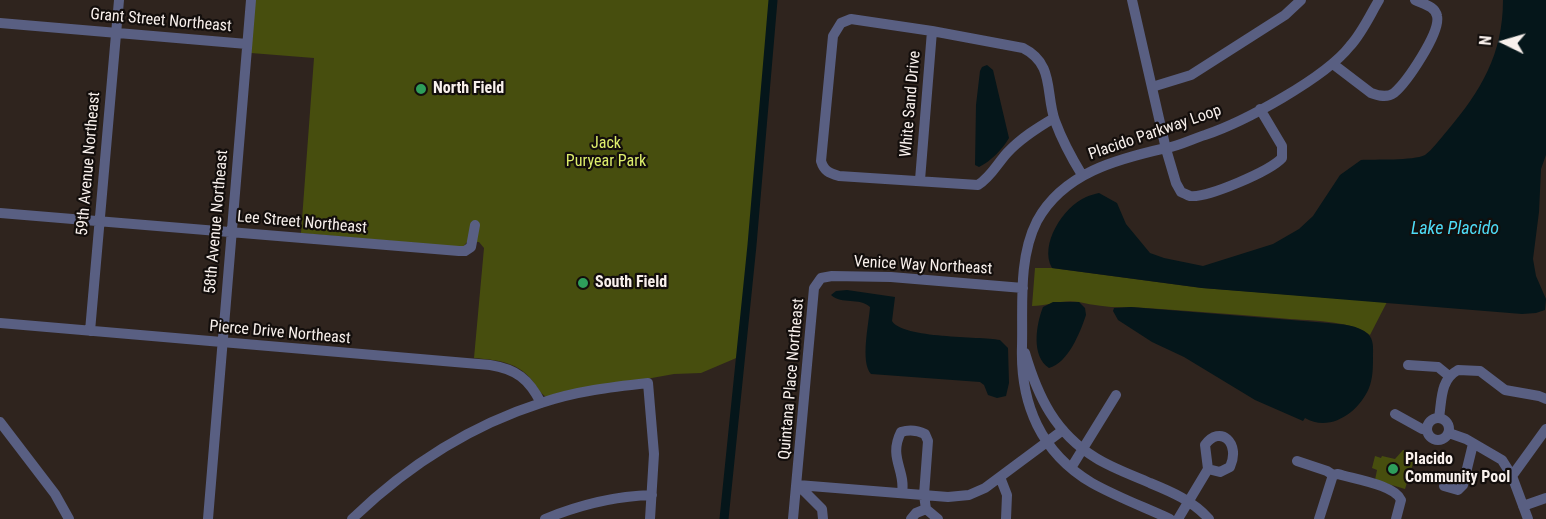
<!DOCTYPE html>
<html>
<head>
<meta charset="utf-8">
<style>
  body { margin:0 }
  #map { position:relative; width:1546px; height:519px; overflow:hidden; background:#2f241e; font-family:"Roboto Condensed",sans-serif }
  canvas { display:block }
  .north { position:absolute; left:1474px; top:12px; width:60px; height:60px; -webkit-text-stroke:4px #130e0c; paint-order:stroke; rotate:275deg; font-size:16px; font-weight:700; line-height:24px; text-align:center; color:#f8f0ec }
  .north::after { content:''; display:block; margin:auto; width:21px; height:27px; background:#f8f0ec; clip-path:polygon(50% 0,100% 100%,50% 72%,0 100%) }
</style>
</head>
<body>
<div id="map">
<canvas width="1546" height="519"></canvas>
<div class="north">N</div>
</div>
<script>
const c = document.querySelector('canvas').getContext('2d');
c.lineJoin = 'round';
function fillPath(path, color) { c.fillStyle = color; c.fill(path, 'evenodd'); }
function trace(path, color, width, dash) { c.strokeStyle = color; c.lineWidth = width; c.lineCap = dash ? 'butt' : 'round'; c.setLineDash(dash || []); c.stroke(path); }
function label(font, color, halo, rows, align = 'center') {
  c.font = font + ' "Roboto Condensed",sans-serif'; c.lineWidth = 4.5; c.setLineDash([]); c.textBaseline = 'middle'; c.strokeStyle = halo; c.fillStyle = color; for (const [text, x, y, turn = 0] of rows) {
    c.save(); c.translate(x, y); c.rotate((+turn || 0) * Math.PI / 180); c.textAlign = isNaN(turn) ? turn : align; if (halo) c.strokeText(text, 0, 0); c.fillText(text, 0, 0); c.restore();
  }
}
fillPath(new Path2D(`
  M 255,0 L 773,0 L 741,356 L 701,373 L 674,374 L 546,397 C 539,392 536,385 531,379 C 516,361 495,360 474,358 L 484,248 L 479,242 L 467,242 L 463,247 L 459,247 L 301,233 L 314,58 L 251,53 Z
  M 1035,268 L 1052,268 L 1202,288 L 1387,302 L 1370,335 C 1349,319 1305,321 1279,318 C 1230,314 1180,310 1131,307 C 1113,308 1096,306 1079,302 C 1062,299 1048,306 1032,306 Z
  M 1403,450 L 1416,454 L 1405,489 L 1375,480 L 1377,470 L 1372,468 L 1375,456 L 1381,458 L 1382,456 L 1395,459 Z`), '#474e0e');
fillPath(new Path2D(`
  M 1503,0 L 1546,0 L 1546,155 L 1541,169 L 1539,212 L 1533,259 L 1536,276 L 1546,299 L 1545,310 L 1536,313 L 1522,314 L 1202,288 L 1052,268 C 1039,245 1063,207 1086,197 C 1090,195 1095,194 1099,193 L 1117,203 L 1126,224 L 1150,253 L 1164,258 L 1203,266 L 1273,244 L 1299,229 L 1313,216 L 1340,175 L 1361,160 C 1375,159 1413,161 1425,155 C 1432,150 1441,138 1447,131 C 1481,91 1503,54 1503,0 Z
  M 987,65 L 993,70 L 1009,138 C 1002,150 991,161 979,167 L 975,165 L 976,105 L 980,71 L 982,67 Z
  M 847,290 L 895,297 L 892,321 C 903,339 979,336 1000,340 L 1008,348 L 1009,383 L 1006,396 L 997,398 L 988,395 L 984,385 L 980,382 L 871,374 C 860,362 869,323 870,307 C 859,297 842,305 831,295 L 836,291 Z
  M 1053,302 L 1079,302 L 1085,308 L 1086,315 C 1080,333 1068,363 1049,368 C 1031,356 1036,325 1043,307 Z
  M 1131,307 L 1328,323 C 1340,324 1359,325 1368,334 C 1374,340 1373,348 1373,356 C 1373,367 1373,378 1369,388 C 1359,412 1330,433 1305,418 L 1303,421 L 1255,400 L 1184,357 L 1152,342 L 1118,320 L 1113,311 L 1114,308 Z`), '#05161a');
trace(new Path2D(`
  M 724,519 L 752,245 L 773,0`), '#05161a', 9);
trace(new Path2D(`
  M 1132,0 L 1166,149 L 1176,183 L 1181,192 C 1184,193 1187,195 1190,196 C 1208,198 1270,171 1282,158 L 1282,146 L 1260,109
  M 0,23 L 247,44
  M 1333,64 L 1371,93 C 1379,96 1387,98 1394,93 C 1407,82 1441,32 1437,16 C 1435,6 1423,4 1415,0
  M 1152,87 L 1191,75 L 1285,15 L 1301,0
  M 1054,118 C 1037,128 1021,138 1007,153 C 997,164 991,177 978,185 L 839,176 C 829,173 824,171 821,161 L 833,36 L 841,23 L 851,19 L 932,31 L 1023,48 C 1055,64 1045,93 1055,121 C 1062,140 1071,157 1082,175
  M 920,180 L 932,31
  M 0,213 L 459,251 L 465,251 L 471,247 L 475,225
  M 0,323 L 490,365 C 516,369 529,379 541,403
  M 90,331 L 119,0
  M 1025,353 C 1038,397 1055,433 1096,458 C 1112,468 1132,475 1150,483 C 1172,492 1193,501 1209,519
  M 1408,365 L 1438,367 L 1449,376
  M 1395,414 L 1422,429 L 1426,430
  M1427 429a11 11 0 1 1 22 0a11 11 0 1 1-22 0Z
  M 1439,418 C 1442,399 1440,380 1458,370 L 1480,371 L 1505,390 L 1539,396 L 1546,399
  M 0,422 L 55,494 L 69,519
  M 1449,433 L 1466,439 L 1502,460 L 1512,476 L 1528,519
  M 1297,461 L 1327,471 L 1333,475
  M 1071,468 L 1116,395
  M 1512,476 L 1546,429
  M 1000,477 L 1007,495 L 1006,519
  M 798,485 L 948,497 L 969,495 L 985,488 L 1063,430
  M 798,485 L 822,509 L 823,519
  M 1444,486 L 1458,490 L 1463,485 L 1473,444
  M 902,493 C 906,470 888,458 901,432 C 910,429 917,430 925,434 L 928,441 L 924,495 L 926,509
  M 1523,506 L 1546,498
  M 926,509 L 938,519
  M 208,519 L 251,0
  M 352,519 C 406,467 469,426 541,403 C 576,391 612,387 648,383 L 654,454 L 650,519
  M 545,519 C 579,505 615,496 652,495
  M 793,519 L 814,288 L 821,278 L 832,276 L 891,277 L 1023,288
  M 911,519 L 916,513 L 926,509
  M 1170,519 C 1144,507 1117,497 1092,483 C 1041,453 1020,404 1022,346 C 1023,306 1018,258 1037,221 C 1063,173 1117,159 1166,148 C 1179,146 1192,139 1205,135 C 1244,122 1325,78 1350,46 C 1362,33 1370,15 1379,0
  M 1178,519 L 1208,469 L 1205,445 C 1220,424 1241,443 1230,467 L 1220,472 L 1208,469
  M 1319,519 L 1333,475 L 1338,474 C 1354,479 1395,485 1401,500 L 1396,519`), '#595f82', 10);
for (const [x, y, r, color] of [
  [421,89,6,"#2e9e5b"],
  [583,283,6,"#2e9e5b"],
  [1393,469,6,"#2e9e5b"]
]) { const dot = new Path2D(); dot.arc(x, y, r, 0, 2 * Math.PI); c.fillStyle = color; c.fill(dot); trace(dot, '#130e0c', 2); }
label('16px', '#f8f0ec', '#130e0c', [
  ["Grant Street Northeast",161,21,5],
  ["White Sand Drive",911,104,-85],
  ["Placido Parkway Loop",1155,133,-19],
  ["59th Avenue Northeast",89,164,-85],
  ["58th Avenue Northeast",217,222,-85],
  ["Lee Street Northeast",302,223,5],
  ["Venice Way Northeast",923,266,3],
  ["Pierce Drive Northeast",280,333,5],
  ["Quintana Place Northeast",792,379,-85]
]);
label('bold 16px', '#f8f0ec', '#130e0c', [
  ["North Field",433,89],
  ["South Field",595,283],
  ["Placido",1405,460],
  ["Community Pool",1405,478]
], 'left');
label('16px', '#dded6b', '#130e0c', [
  ["Jack",606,144],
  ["Puryear Park",606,162]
]);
label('italic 18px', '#4edcf7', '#130e0c', [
  ["Lake Placido",1455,229]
]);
</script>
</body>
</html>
